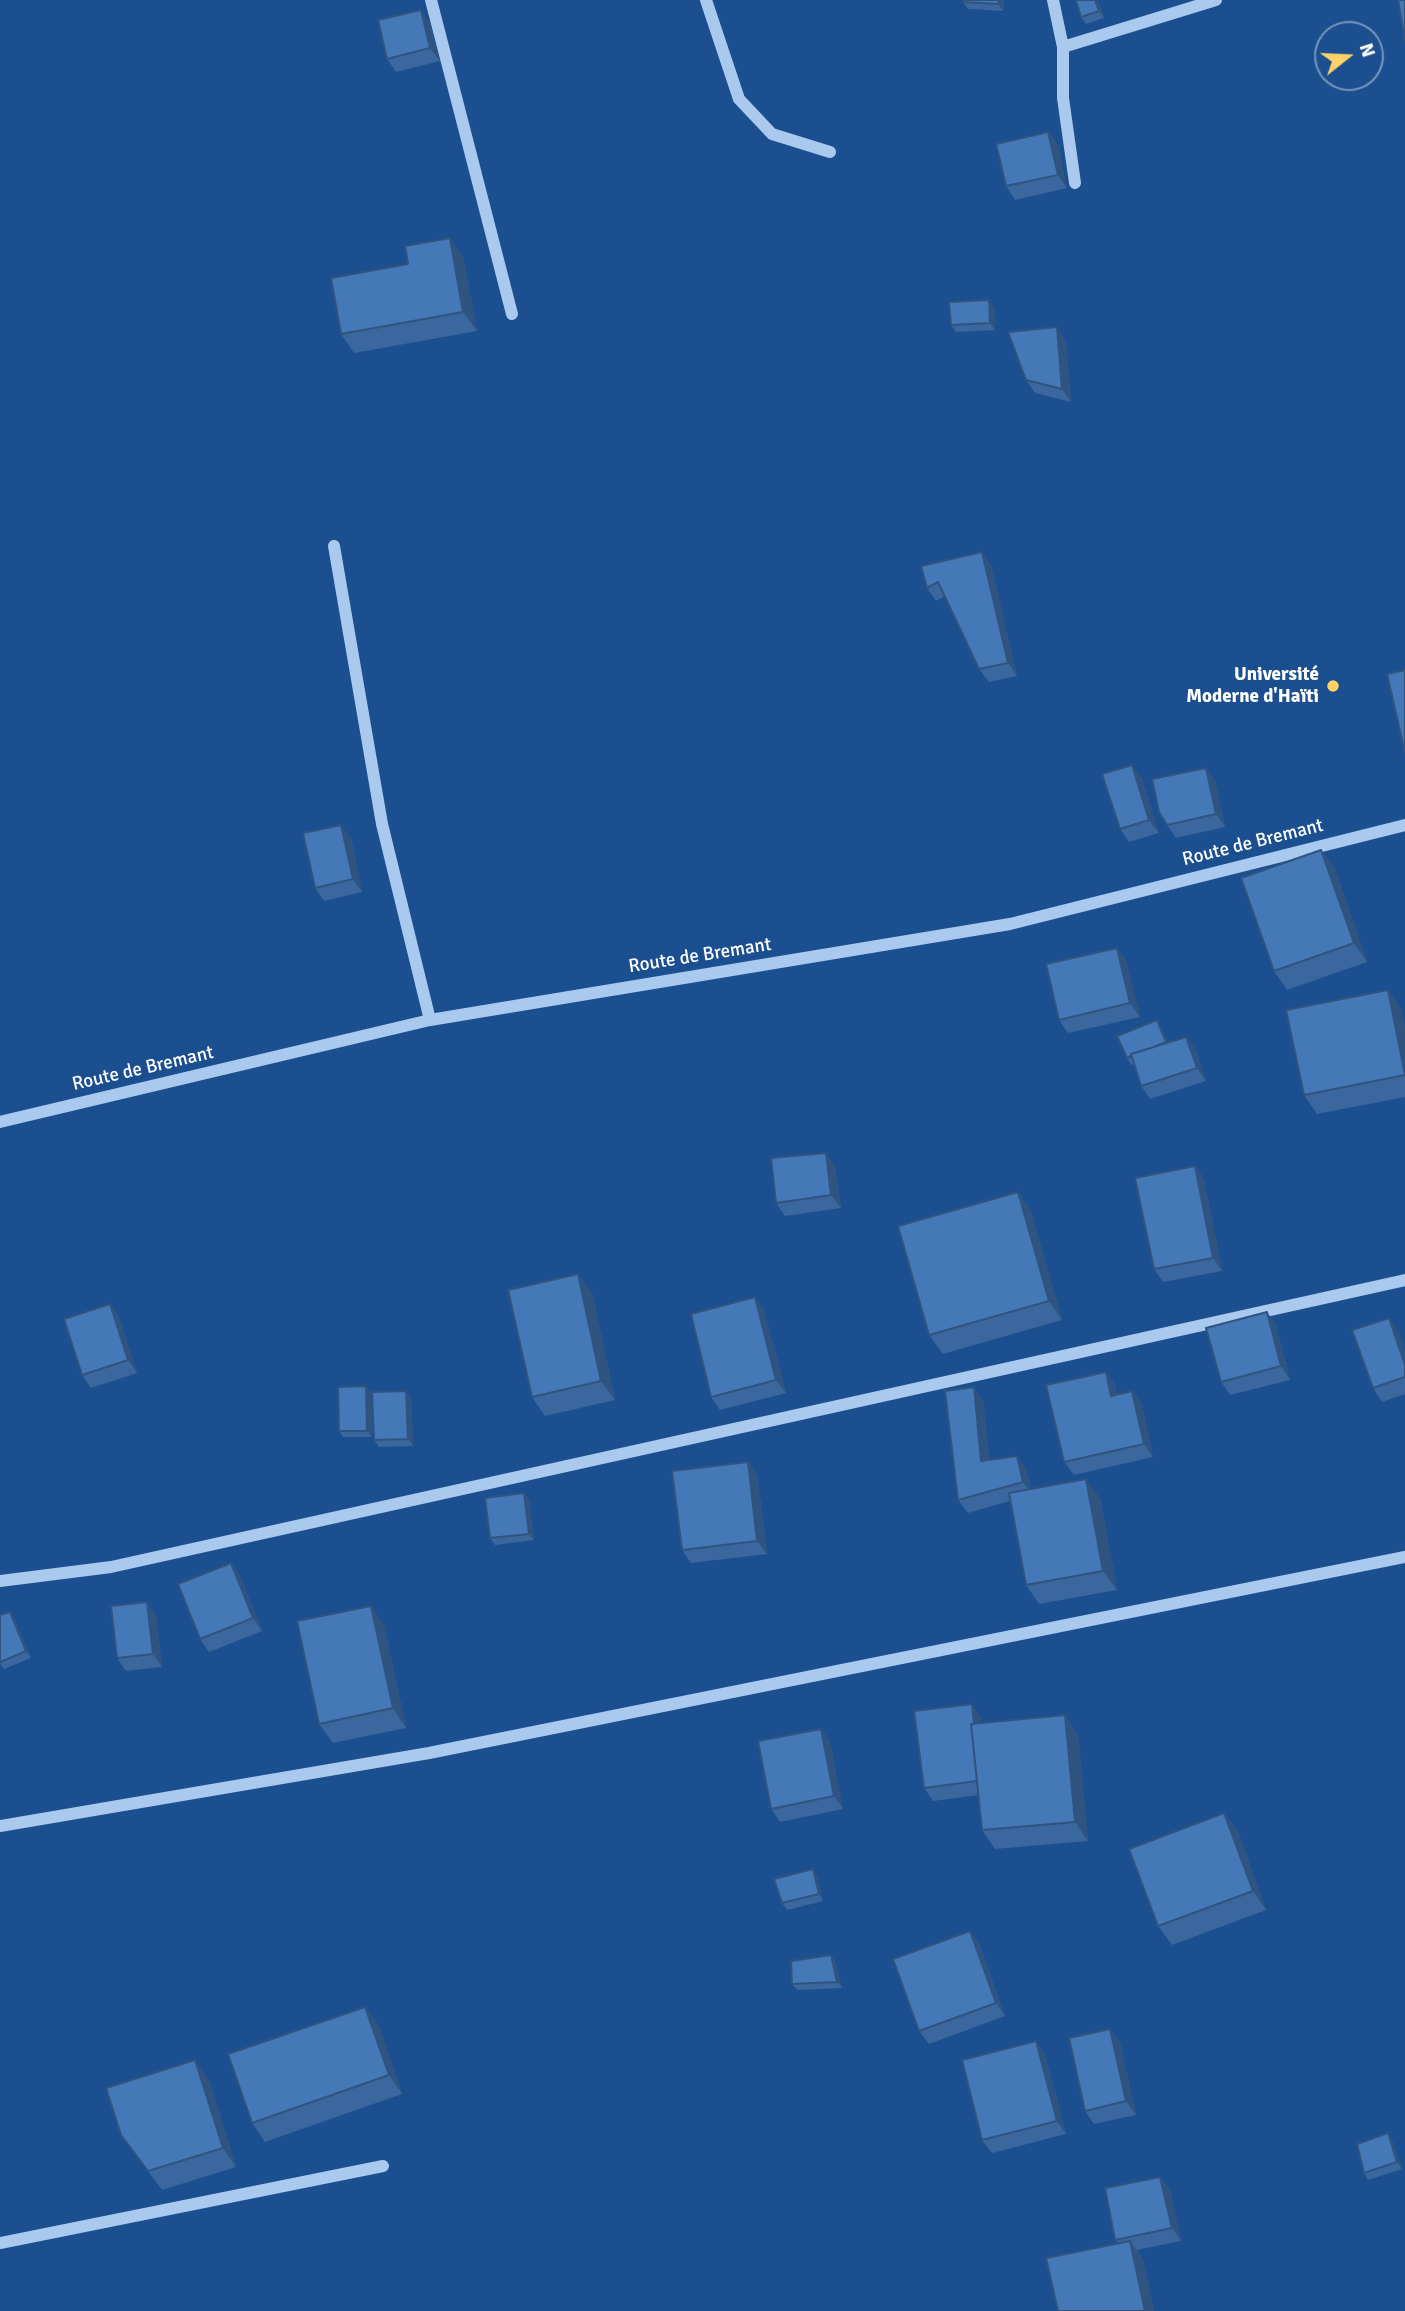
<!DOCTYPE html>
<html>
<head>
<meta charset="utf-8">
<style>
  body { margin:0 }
  #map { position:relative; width:1405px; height:2311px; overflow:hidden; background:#1b4f8f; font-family:Signika,sans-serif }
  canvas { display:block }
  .north { position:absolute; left:1314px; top:21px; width:70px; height:70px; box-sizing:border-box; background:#1b4f8f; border:2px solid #7695bc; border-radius:50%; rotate:72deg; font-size:19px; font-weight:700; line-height:28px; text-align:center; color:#fff }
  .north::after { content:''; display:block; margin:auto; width:24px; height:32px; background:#ffd166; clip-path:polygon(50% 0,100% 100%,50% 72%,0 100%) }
</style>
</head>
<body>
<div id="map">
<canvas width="1405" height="2311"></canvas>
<div class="north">N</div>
</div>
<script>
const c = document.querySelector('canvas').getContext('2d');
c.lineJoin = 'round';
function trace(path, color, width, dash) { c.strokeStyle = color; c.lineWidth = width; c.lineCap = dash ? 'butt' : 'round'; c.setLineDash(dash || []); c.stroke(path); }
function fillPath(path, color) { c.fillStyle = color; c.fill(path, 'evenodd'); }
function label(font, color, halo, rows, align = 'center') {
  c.font = font + ' Signika,sans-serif'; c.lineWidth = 7; c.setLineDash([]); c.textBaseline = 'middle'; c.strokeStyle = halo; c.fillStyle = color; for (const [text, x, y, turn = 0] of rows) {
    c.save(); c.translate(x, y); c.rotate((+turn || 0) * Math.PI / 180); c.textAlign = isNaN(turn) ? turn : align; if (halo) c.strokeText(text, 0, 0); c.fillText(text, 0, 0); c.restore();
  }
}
trace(new Path2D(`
  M 431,0 L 512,314
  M 706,0 L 739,99 L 772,134 L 830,152
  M 1053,0 L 1063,47
  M 1075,183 L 1063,98 L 1063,47 L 1216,0
  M 334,546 L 382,824 L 430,1020
  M 0,1122 L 430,1020 L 1010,924 L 1405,825
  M 0,1581 L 111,1567 L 1405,1280
  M 0,1826 L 429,1753 L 1405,1557
  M 0,2243 L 383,2166`), '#a9c9ee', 12);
fillPath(new Path2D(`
  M 963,0 L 1004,0 L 1003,11 L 968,9 L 963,2 Z
  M 1098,0 L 1104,18 L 1086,24 L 1081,17 Z
  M 430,23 L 440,61 L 396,72 L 387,59 Z
  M 1048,132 L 1058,145 L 1067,188 L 1015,200 L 1006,186 Z
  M 450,238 L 463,257 L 477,331 L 354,353 L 341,334 L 408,264 Z
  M 994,307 L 995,330 L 956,332 L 951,325 Z
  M 1066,341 L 1071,402 L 1035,393 L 1026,380 Z
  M 991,565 L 1017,676 L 989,682 L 979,669 L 945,596 L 936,601 L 927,588 L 921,566 Z
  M 1206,768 L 1215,781 L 1225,827 L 1176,838 L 1167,825 Z
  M 1142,778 L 1159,833 L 1129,842 L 1120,829 Z
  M 351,838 L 362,892 L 324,901 L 315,888 Z
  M 1321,850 L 1335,869 L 1367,962 L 1287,990 L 1274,971 Z
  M 1117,948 L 1126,961 L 1140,1017 L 1068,1033 L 1059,1020 Z
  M 1388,990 L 1401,1009 L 1405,1027 L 1405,1097 L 1317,1114 L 1304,1095 Z
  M 1157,1020 L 1161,1027 L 1168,1043 L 1186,1037 L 1196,1050 L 1206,1081 L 1150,1099 L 1141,1086 L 1134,1064 L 1131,1065 L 1127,1058 Z
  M 835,1166 L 841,1208 L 785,1216 L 776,1203 Z
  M 1195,1166 L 1204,1179 L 1222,1271 L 1163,1282 L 1154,1269 Z
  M 1018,1192 L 1031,1211 L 1062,1320 L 943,1354 L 929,1335 Z
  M 592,1293 L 615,1400 L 545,1416 L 532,1397 Z
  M 110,1304 L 119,1317 L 137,1373 L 91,1388 L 82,1375 Z
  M 764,1310 L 786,1393 L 720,1410 L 711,1397 Z
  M 1276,1325 L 1290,1380 L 1230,1395 L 1221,1382 Z
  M 1398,1331 L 1405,1352 L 1405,1394 L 1382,1402 L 1373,1388 Z
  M 1106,1372 L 1115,1385 L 1117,1394 L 1132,1391 L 1142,1404 L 1153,1457 L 1074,1475 L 1064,1462 Z
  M 366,1386 L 371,1393 L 372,1437 L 343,1437 L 339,1431 Z
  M 406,1391 L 411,1398 L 413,1446 L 379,1447 L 374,1440 Z
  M 983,1400 L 989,1460 L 1026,1469 L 1031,1489 L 1100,1498 L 1117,1590 L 1039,1604 L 1026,1585 L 1010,1501 L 968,1513 L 958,1500 Z
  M 748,1462 L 757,1475 L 767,1554 L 691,1563 L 682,1550 Z
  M 524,1493 L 529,1500 L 534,1540 L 495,1545 L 490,1538 Z
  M 231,1563 L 240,1576 L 262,1631 L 209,1652 L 200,1639 Z
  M 0,1615 L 14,1618 L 31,1658 L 4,1669 L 0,1663 Z
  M 156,1615 L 162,1667 L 126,1671 L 117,1658 Z
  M 384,1625 L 406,1728 L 333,1743 L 319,1724 Z
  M 981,1717 L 982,1723 L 1078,1734 L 1088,1841 L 995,1849 L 982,1830 L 979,1795 L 933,1801 L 924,1788 Z
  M 821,1729 L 830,1742 L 843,1809 L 780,1822 L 771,1809 Z
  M 1224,1813 L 1238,1832 L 1266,1910 L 1172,1945 L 1158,1926 Z
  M 813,1869 L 817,1876 L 823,1901 L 787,1910 L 782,1903 Z
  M 970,1931 L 979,1944 L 1005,2016 L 929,2044 L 919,2031 Z
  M 831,1955 L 835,1962 L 842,1988 L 797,1990 L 792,1984 Z
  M 365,2007 L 379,2026 L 402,2094 L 265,2142 L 252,2123 Z
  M 1110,2029 L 1120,2042 L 1136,2115 L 1094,2124 L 1085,2111 Z
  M 1045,2054 L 1066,2134 L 992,2153 L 982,2140 Z
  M 209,2080 L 236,2167 L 162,2190 L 121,2135 Z
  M 1388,2133 L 1392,2140 L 1402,2169 L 1368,2180 L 1364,2173 Z
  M 1160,2177 L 1170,2190 L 1181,2241 L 1137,2250 L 1143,2260 L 1154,2311 L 1058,2311 L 1118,2243 L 1115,2240 Z`), '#3a679d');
fillPath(new Path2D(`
  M 999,0 L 1004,0 L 1003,11 L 998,4 Z
  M 1095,0 L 1098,0 L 1104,18 L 1099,11 Z
  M 421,10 L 430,23 L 440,61 L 430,48 Z
  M 1048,132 L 1058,145 L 1067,188 L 1058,175 Z
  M 450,238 L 463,257 L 477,331 L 463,312 Z
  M 989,300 L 994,307 L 995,330 L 990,323 Z
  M 1057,327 L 1066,341 L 1071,402 L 1062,389 Z
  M 982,552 L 991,565 L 1017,676 L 1008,663 Z
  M 1132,765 L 1142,778 L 1159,833 L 1149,820 Z
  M 1206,768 L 1215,781 L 1225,827 L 1216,814 Z
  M 341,825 L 351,838 L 362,892 L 353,879 Z
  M 1321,850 L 1335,869 L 1367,962 L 1354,943 Z
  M 1117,948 L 1126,961 L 1140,1017 L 1130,1003 Z
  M 1388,990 L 1401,1009 L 1405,1027 L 1405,1074 Z
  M 1157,1020 L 1161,1027 L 1170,1048 L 1166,1042 Z
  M 1186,1037 L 1196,1050 L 1206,1081 L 1197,1068 Z
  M 826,1153 L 835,1166 L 841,1208 L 831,1195 Z
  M 1195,1166 L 1204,1179 L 1222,1271 L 1213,1258 Z
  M 1018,1192 L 1031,1211 L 1062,1320 L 1049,1301 Z
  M 578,1274 L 592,1293 L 615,1400 L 601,1381 Z
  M 755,1297 L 764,1310 L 786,1393 L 776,1380 Z
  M 110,1304 L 119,1317 L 137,1373 L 128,1360 Z
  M 1267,1312 L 1276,1325 L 1290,1380 L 1281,1366 Z
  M 1389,1318 L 1398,1331 L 1405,1352 L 1405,1365 Z
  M 1106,1372 L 1115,1385 L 1120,1409 L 1111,1396 Z
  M 366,1386 L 371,1393 L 372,1437 L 367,1431 Z
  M 974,1387 L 983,1400 L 990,1474 L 981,1461 Z
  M 406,1391 L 411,1398 L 413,1446 L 408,1439 Z
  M 1132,1391 L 1142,1404 L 1153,1457 L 1144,1444 Z
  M 1017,1456 L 1026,1469 L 1032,1495 L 1023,1482 Z
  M 748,1462 L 757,1475 L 767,1554 L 757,1541 Z
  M 1086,1479 L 1100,1498 L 1117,1590 L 1103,1571 Z
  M 524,1493 L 529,1500 L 534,1540 L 529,1534 Z
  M 231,1563 L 240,1576 L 262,1631 L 253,1618 Z
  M 147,1602 L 156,1615 L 162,1667 L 153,1654 Z
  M 371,1606 L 384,1625 L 406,1728 L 393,1708 Z
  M 10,1612 L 14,1618 L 31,1658 L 26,1651 Z
  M 972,1704 L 981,1717 L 991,1793 L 982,1780 Z
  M 1065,1715 L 1078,1734 L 1088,1841 L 1075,1822 Z
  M 821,1729 L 830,1742 L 843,1809 L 834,1796 Z
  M 1224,1813 L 1238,1832 L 1266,1910 L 1253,1891 Z
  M 813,1869 L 817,1876 L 823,1901 L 819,1894 Z
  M 970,1931 L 979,1944 L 1005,2016 L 996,2003 Z
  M 831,1955 L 835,1962 L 842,1988 L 837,1982 Z
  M 365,2007 L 379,2026 L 402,2094 L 389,2075 Z
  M 1110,2029 L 1120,2042 L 1136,2115 L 1126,2101 Z
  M 1036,2041 L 1045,2054 L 1066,2134 L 1057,2121 Z
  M 195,2060 L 209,2080 L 236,2167 L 223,2148 Z
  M 1388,2133 L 1392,2140 L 1402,2169 L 1397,2162 Z
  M 1160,2177 L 1170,2190 L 1181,2241 L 1172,2228 Z
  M 1130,2241 L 1143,2260 L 1154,2311 L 1145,2311 Z`), '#305480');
const building = new Path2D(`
  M 963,0 L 999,0 L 998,4 L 963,2 Z
  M 1076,0 L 1095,0 L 1099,11 L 1081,17 Z
  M 1398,0 L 1405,0 L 1405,41 Z
  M 421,10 L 430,48 L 387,59 L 378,20 Z
  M 1048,132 L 1058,175 L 1006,186 L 996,144 Z
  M 450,238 L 463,312 L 341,334 L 331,278 L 408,264 L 405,246 Z
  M 989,300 L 990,323 L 951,325 L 949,302 Z
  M 1057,327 L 1062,389 L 1026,380 L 1008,332 Z
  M 982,552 L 1008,663 L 979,669 L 938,582 L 927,588 L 921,566 Z
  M 1405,670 L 1405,753 L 1387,674 Z
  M 1132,765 L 1149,820 L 1120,829 L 1102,774 Z
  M 1206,768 L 1216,814 L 1167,825 L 1159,812 L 1152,779 Z
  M 341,825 L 353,879 L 315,888 L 303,833 Z
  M 1321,850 L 1354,943 L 1274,971 L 1241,878 Z
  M 1117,948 L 1130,1003 L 1059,1020 L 1046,964 Z
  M 1388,990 L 1405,1075 L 1304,1095 L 1286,1010 Z
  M 1157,1020 L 1166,1042 L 1151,1048 L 1131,1054 L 1131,1056 L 1127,1058 L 1117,1036 Z
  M 1186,1037 L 1197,1068 L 1141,1086 L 1131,1054 Z
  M 826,1153 L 831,1195 L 776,1203 L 771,1158 Z
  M 1195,1166 L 1213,1258 L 1154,1269 L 1135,1178 Z
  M 1018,1192 L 1049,1301 L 929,1335 L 898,1226 Z
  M 578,1274 L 601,1381 L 532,1397 L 508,1290 Z
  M 755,1297 L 776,1380 L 711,1397 L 691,1314 Z
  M 110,1304 L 128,1360 L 82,1375 L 64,1319 Z
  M 1267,1312 L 1281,1366 L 1221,1382 L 1206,1328 Z
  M 1389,1318 L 1405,1365 L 1405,1377 L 1373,1388 L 1352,1330 Z
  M 1106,1372 L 1111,1396 L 1132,1391 L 1144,1444 L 1064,1462 L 1046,1385 Z
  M 366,1386 L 367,1431 L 339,1431 L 338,1387 Z
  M 974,1387 L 981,1461 L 1017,1456 L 1023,1482 L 958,1500 L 945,1391 Z
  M 406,1391 L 408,1439 L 374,1440 L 372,1392 Z
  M 748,1462 L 757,1541 L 682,1550 L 672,1471 Z
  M 1086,1479 L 1103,1571 L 1026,1585 L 1009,1493 Z
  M 524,1493 L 529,1534 L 490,1538 L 485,1498 Z
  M 231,1563 L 253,1618 L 200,1639 L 178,1584 Z
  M 147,1602 L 153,1654 L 117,1658 L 111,1606 Z
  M 371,1606 L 393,1708 L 319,1724 L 297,1621 Z
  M 10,1612 L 26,1651 L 0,1662 L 0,1615 Z
  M 972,1704 L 974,1724 L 971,1724 L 977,1781 L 924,1788 L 914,1711 Z
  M 1065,1715 L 1075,1822 L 982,1830 L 971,1724 Z
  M 821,1729 L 834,1796 L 771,1809 L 758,1741 Z
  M 1224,1813 L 1253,1891 L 1158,1926 L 1129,1849 Z
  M 813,1869 L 819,1894 L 782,1903 L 774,1879 Z
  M 970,1931 L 996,2003 L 919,2031 L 893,1959 Z
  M 831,1955 L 837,1982 L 792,1984 L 791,1961 Z
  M 365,2007 L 389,2075 L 252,2123 L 228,2054 Z
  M 1110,2029 L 1126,2101 L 1085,2111 L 1069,2038 Z
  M 1036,2041 L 1057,2121 L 982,2140 L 962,2060 Z
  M 195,2060 L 223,2148 L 148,2171 L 121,2135 L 106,2088 Z
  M 1388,2133 L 1397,2162 L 1364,2173 L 1357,2144 Z
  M 1160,2177 L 1172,2228 L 1115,2240 L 1105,2188 Z
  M 1130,2241 L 1145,2311 L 1058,2311 L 1046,2258 Z`);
fillPath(building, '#4478b7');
trace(building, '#305480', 2);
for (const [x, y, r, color] of [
  [1333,686,7,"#ffd166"]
]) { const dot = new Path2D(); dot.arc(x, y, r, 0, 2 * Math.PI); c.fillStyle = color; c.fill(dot); trace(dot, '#1b4f8f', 2.5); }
label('bold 19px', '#fff', '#1b4f8f', [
  ["Université",1319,675],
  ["Moderne d'Haïti",1319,697]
], 'right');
label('19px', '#fff', '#1b4f8f', [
  ["Route de Bremant",1253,843,-14],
  ["Route de Bremant",700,956,-9],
  ["Route de Bremant",143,1069,-13]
]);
</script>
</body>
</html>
